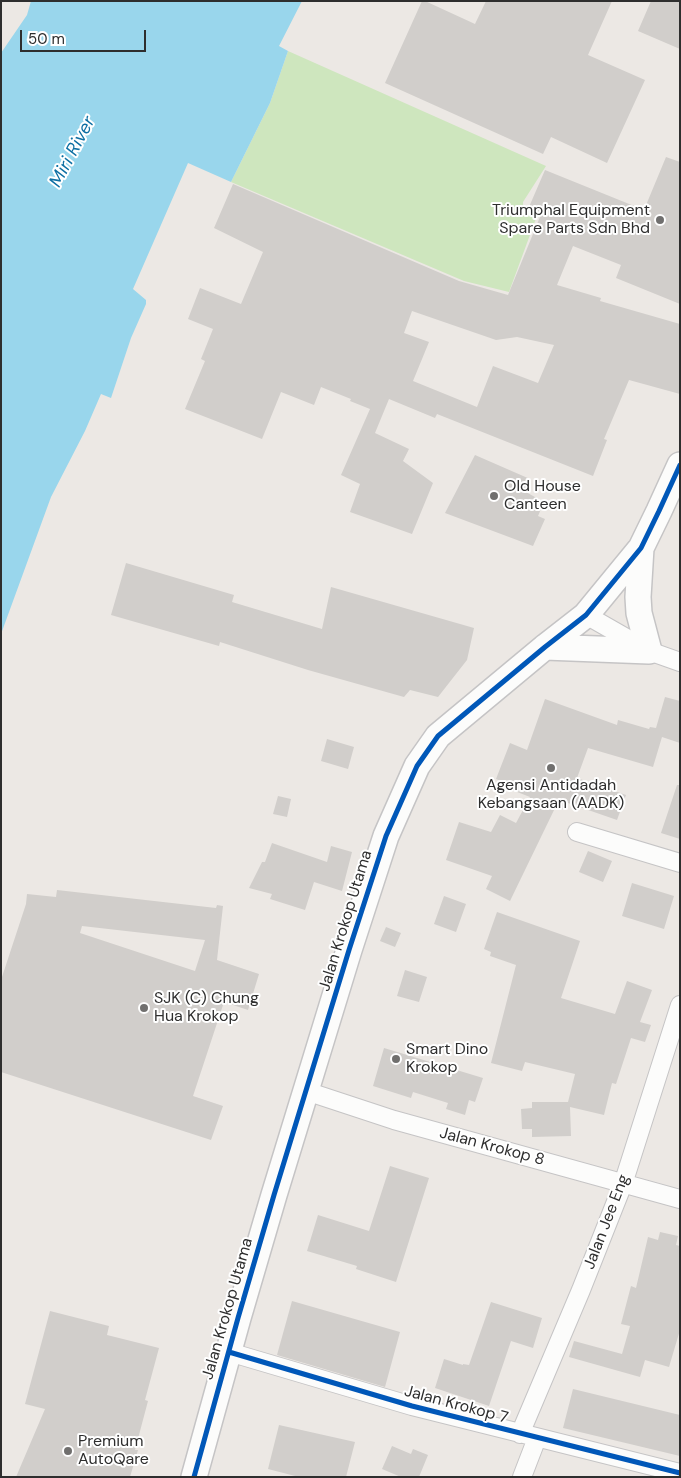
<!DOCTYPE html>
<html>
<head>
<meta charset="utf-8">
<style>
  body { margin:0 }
  #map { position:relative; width:681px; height:1478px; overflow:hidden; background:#ece8e4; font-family:"DM Sans",sans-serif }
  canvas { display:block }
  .frame { position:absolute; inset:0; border:2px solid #2e2e2e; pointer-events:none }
  .scale { position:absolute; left:20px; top:30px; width:126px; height:22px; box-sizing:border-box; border:2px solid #2e2e2e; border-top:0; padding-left:6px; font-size:15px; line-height:18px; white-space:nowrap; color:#2e2e2e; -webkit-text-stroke:4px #fff; paint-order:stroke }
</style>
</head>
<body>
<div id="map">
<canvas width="681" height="1478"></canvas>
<div class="frame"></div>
<div class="scale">50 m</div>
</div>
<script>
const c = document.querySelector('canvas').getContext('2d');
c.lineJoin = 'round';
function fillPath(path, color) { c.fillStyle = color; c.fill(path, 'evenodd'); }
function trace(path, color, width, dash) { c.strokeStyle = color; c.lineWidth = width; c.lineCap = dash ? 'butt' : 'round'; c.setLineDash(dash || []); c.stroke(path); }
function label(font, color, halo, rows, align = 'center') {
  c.font = font + ' "DM Sans",sans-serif'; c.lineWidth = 4; c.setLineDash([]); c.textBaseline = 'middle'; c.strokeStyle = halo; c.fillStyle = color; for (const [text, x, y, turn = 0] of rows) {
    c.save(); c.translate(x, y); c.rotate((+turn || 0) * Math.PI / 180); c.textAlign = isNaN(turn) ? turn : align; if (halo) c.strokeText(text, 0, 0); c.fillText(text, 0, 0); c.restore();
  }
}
fillPath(new Path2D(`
  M 288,51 L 546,166 L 523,202 L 523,210 L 538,213 L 509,292 L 464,281 L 231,182 L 270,103 Z`), '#cee6be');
fillPath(new Path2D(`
  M 31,1 L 302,1 L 279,46 L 288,51 L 270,103 L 231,182 L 188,163 L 133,289 L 146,300 L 146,304 L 131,338 L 111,398 L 101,394 L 85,431 L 51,497 L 1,634 L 1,53 L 27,15 Z`), '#99d6ec');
fillPath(new Path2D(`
  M 422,1 L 425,1 L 475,24 L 486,1 L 612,1 L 588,55 L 645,80 L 607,163 L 551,137 L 543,154 L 385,83 Z
  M 651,1 L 680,1 L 680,49 L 638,31 Z
  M 666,157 L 680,162 L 680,304 L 616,278 L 621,265 L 573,246 L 557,285 L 601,298 L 600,301 L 680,324 L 680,394 L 629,380 L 604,439 L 607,440 L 593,476 L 437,414 L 435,418 L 389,399 L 375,433 L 409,449 L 403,461 L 433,483 L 412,534 L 350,512 L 360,484 L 341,475 L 370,409 L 350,401 L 351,399 L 321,387 L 314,405 L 281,392 L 262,439 L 185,409 L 205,361 L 201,359 L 213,329 L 188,319 L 200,288 L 241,304 L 263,252 L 214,228 L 233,184 L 459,281 L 508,295 L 542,212 L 529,207 L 545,170 L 644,210 ZM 412,311 L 496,340 L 517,337 L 554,345 L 538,383 L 493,366 L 477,407 L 413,381 L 429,342 L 404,333 Z
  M 475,455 L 530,479 L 524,491 L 544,502 L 538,516 L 545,519 L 533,546 L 445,513 Z
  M 126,563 L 234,595 L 232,602 L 322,629 L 331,587 L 474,628 L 467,660 L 438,697 L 410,690 L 404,697 L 308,670 L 220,642 L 219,646 L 111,615 Z
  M 665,697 L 680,701 L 680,743 L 662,737 L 653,767 L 588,748 L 577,778 L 626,795 L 617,820 L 568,803 L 566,810 L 556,806 L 510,901 L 486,889 L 492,876 L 446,860 L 459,822 L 491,832 L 500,815 L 516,823 L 530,797 L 512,790 L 514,786 L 496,779 L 510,743 L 527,750 L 545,699 L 617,725 L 618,720 L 649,729 L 650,727 L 656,728 Z
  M 327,739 L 354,747 L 348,769 L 321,761 Z
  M 677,785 L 680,785 L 680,839 L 661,833 Z
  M 278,796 L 291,799 L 287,817 L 273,814 Z
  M 272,843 L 327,862 L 331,846 L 352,852 L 342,891 L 314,882 L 305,910 L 270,899 L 272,894 L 249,888 L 262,862 L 265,862 Z
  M 588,851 L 612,861 L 603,882 L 579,872 Z
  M 632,883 L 674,896 L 664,929 L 622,916 Z
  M 57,890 L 216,908 L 217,905 L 223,906 L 217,960 L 259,974 L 248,1010 L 224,1002 L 193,1096 L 223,1106 L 211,1140 L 1,1072 L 1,980 L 26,904 L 27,894 L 56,897 ZM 82,926 L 205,940 L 195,971 L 80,933 Z
  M 444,896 L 466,904 L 456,932 L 434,924 Z
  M 497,912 L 580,941 L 561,998 L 615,1014 L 627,981 L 652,990 L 640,1022 L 651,1025 L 645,1042 L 631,1038 L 616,1084 L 612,1083 L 604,1115 L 570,1107 L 571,1136 L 532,1137 L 532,1129 L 522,1129 L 521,1109 L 532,1108 L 532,1102 L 568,1102 L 575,1074 L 525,1062 L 522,1071 L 491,1063 L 516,965 L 490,956 L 491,952 L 484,949 Z
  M 386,927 L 401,933 L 395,947 L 380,941 Z
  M 405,970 L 427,977 L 419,1002 L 397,996 Z
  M 384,1048 L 483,1078 L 475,1102 L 469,1100 L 465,1115 L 446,1109 L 448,1103 L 413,1092 L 411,1098 L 373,1086 Z
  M 390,1166 L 429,1178 L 396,1282 L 356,1269 L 357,1266 L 307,1251 L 318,1215 L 369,1231 Z
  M 660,1232 L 678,1236 L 676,1245 L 680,1246 L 680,1330 L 669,1367 L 645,1360 L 640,1377 L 569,1357 L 574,1341 L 622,1354 L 630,1326 L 621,1324 L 631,1286 L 636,1288 L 648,1237 L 658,1240 Z
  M 292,1301 L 400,1332 L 385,1387 L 277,1355 Z
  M 491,1302 L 542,1318 L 533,1348 L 511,1341 L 489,1406 L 435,1388 L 444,1359 L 463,1365 L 463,1364 L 469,1365 Z
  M 50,1311 L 109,1326 L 107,1335 L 159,1348 L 145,1400 L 148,1401 L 135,1450 L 138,1450 L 130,1477 L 16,1477 L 45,1409 L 25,1404 Z
  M 573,1389 L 680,1415 L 680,1456 L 563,1428 Z
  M 279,1425 L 355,1442 L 346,1477 L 299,1477 L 268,1469 Z
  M 392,1446 L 411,1454 L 413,1449 L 428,1455 L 419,1477 L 401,1477 L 382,1469 Z`), '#d1cecb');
const street = new Path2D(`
  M 586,615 L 649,651 L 680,662
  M 577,832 L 680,863
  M 306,1091 L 394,1120 L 680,1199
  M 229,1352 L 412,1406 L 680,1473
  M 520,1434 L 581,1290 L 623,1184 L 680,1005
  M 522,1477 L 537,1438`);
const secondary = new Path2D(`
  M 545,647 L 649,651 L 639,613 L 638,597 L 641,548
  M 194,1477 L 238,1318 L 274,1195 L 349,950 L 386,836 L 417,766 L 438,736 L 545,647 L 586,615 L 641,548 L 659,511 L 680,465`);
trace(street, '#c5c4c5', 20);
trace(secondary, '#c5c4c5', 28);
trace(street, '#fcfcfb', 18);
trace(secondary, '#fcfcfb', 25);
trace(new Path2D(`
  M 229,1352 L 412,1406 L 680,1473
  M 194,1477 L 238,1318 L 274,1195 L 349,950 L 386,836 L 417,766 L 438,736 L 545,647 L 586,615 L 641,548 L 659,511 L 680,465`), '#0057b8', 5);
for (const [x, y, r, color] of [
  [660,220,5,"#706f6e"],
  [494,496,5,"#706f6e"],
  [551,768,5,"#706f6e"],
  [144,1008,5,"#706f6e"],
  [396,1059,5,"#706f6e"],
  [68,1451,5,"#706f6e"]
]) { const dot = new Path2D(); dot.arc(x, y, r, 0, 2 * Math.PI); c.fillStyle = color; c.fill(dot); trace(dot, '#fff', 2); }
label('16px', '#2e2e2e', '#fff', [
  ["Triumphal Equipment",650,211,"right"],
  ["Spare Parts Sdn Bhd",650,229,"right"],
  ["Old House",504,487],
  ["Canteen",504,505],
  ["Agensi Antidadah",551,786,"center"],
  ["Kebangsaan (AADK)",551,804,"center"],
  ["SJK (C) Chung",154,999],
  ["Hua Krokop",154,1017],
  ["Smart Dino",406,1050],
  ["Krokop",406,1068],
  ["Premium",78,1442],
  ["AutoQare",78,1460]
], 'left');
label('16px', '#2e2e2e', '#fff', [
  ["Jalan Krokop Utama",346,921,-73],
  ["Jalan Krokop 8",492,1147,15],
  ["Jalan Jee Eng",607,1222,-69],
  ["Jalan Krokop Utama",228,1309,-74],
  ["Jalan Krokop 7",456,1405,15]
]);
label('italic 18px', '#0d6fa3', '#fff', [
  ["Miri River",73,152,-62]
]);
</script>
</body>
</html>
